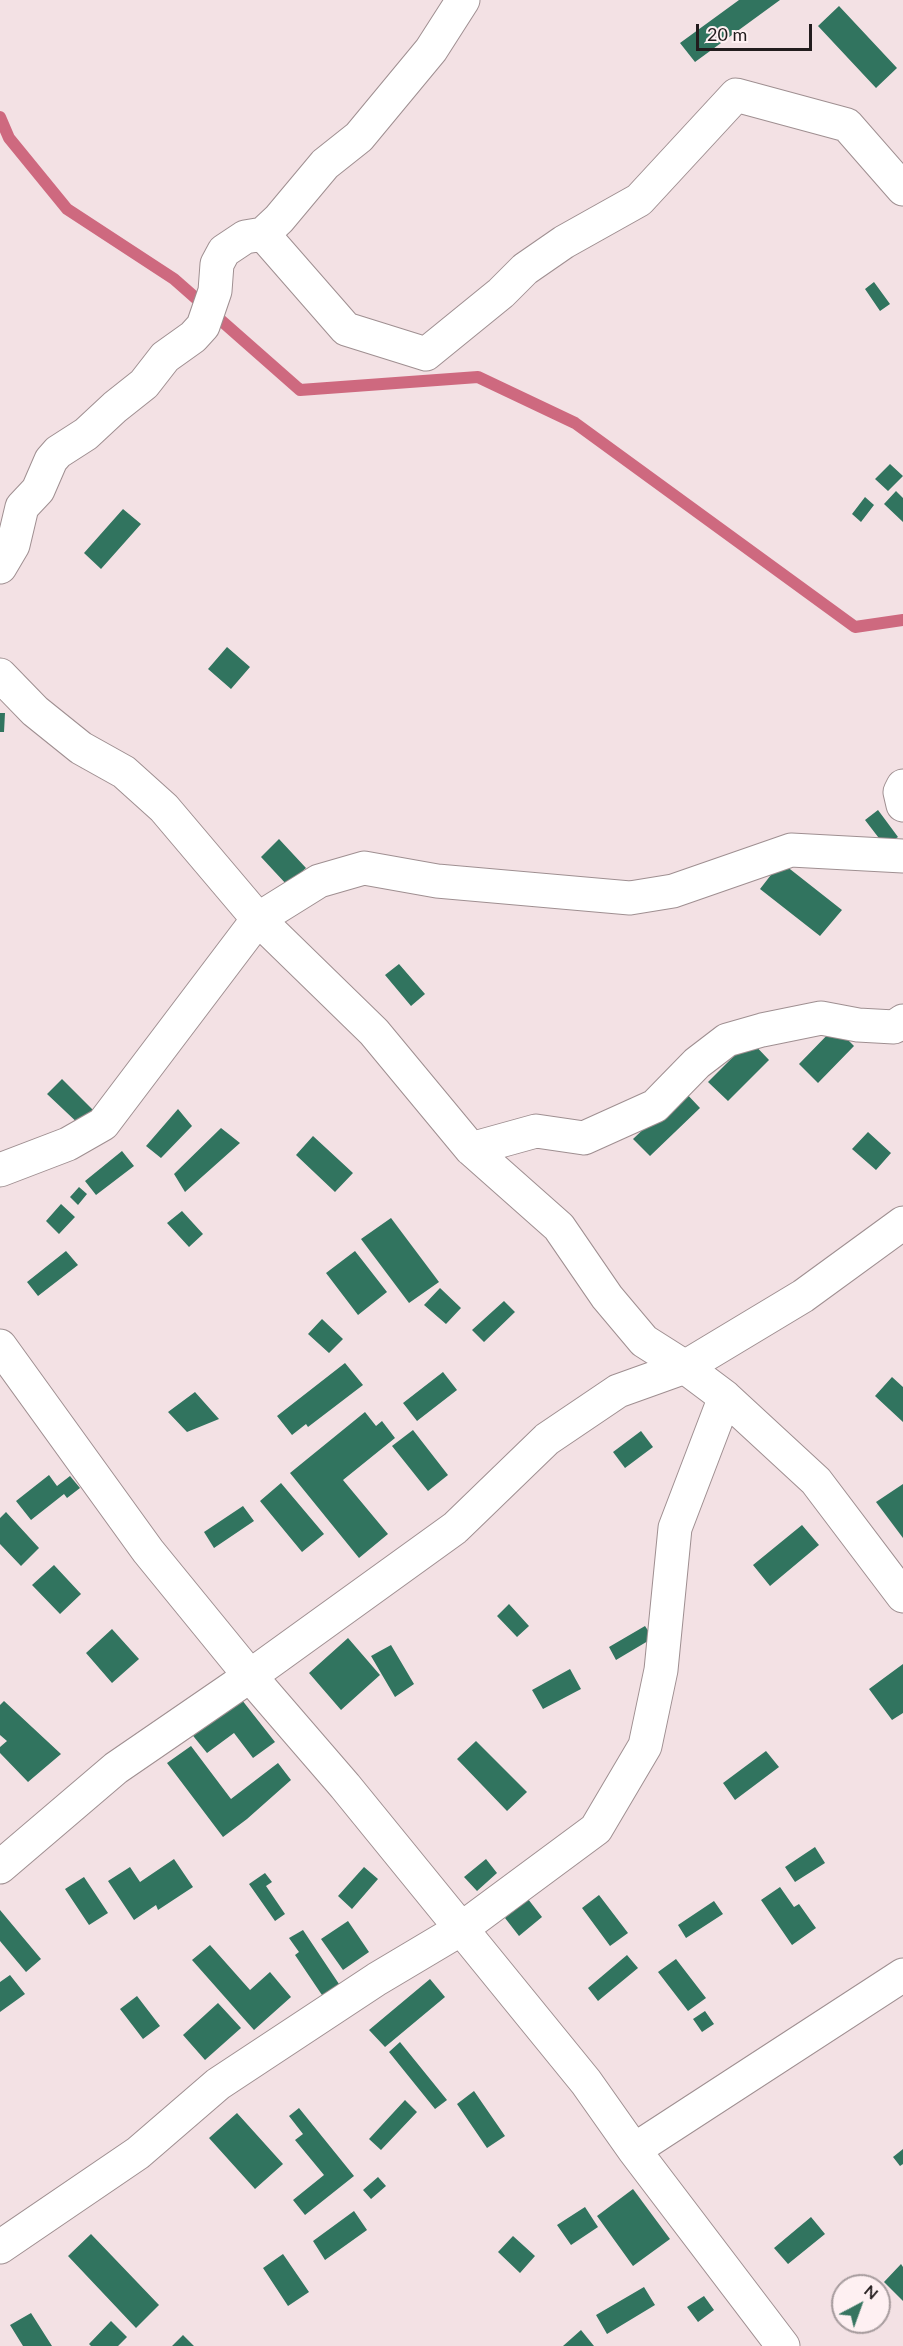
<!DOCTYPE html>
<html>
<head>
<meta charset="utf-8">
<style>
  body { margin:0 }
  #map { position:relative; width:903px; height:2346px; overflow:hidden; background:#f3e1e4; font-family:Lato,sans-serif }
  canvas { display:block }
  .north { position:absolute; left:831px; top:2274px; width:60px; height:60px; box-sizing:border-box; background:#fef0f2; border:2px solid #a69b9d; border-radius:50%; rotate:41deg; font-size:16px; font-weight:700; line-height:24px; text-align:center; color:#221c1d }
  .north::after { content:''; display:block; margin:auto; width:21px; height:27px; background:#367460; clip-path:polygon(50% 0,100% 100%,50% 72%,0 100%) }
  .scale { position:absolute; left:696px; top:24px; width:116px; height:27px; box-sizing:border-box; border:3px solid #221c1d; border-top:0; padding-left:8px; font-size:18px; line-height:21px; white-space:nowrap; color:#221c1d; -webkit-text-stroke:4px #fef0f2; paint-order:stroke }
</style>
</head>
<body>
<div id="map">
<canvas width="903" height="2346"></canvas>
<div class="north">N</div>
<div class="scale">20 m</div>
</div>
<script>
const c = document.querySelector('canvas').getContext('2d');
c.lineJoin = 'round';
function trace(path, color, width, dash) { c.strokeStyle = color; c.lineWidth = width; c.lineCap = dash ? 'butt' : 'round'; c.setLineDash(dash || []); c.stroke(path); }
function fillPath(path, color) { c.fillStyle = color; c.fill(path, 'evenodd'); }
trace(new Path2D(`
  M 0,117 L 9,138 L 67,209 L 174,279 L 300,390 L 478,377 L 575,423 L 855,627 L 903,620`), '#ce697f', 12);
fillPath(new Path2D(`
  M 739,0 L 780,0 L 695,62 L 680,43 Z
  M 839,6 L 897,68 L 876,88 L 818,26 Z
  M 874,282 L 890,304 L 880,311 L 865,289 Z
  M 890,464 L 903,476 L 888,491 L 875,479 Z
  M 896,491 L 903,498 L 903,522 L 884,504 Z
  M 865,497 L 874,505 L 861,522 L 852,514 Z
  M 123,509 L 141,524 L 101,569 L 84,553 Z
  M 227,647 L 250,667 L 231,689 L 208,669 Z
  M 0,713 L 5,713 L 4,732 L 0,732 Z
  M 878,810 L 898,837 L 885,846 L 865,820 Z
  M 279,839 L 306,868 L 287,885 L 261,857 Z
  M 781,862 L 842,910 L 820,936 L 760,889 Z
  M 399,964 L 425,994 L 411,1006 L 385,975 Z
  M 835,1027 L 854,1046 L 818,1083 L 799,1064 Z
  M 750,1040 L 769,1060 L 728,1101 L 708,1082 Z
  M 62,1079 L 95,1112 L 82,1127 L 47,1094 Z
  M 684,1091 L 700,1108 L 650,1156 L 633,1139 Z
  M 178,1109 L 192,1126 L 161,1158 L 146,1146 Z
  M 221,1128 L 240,1143 L 185,1192 L 174,1174 Z
  M 868,1132 L 891,1153 L 876,1170 L 852,1149 Z
  M 313,1136 L 353,1173 L 335,1192 L 296,1155 Z
  M 122,1151 L 134,1166 L 96,1195 L 85,1181 Z
  M 79,1187 L 87,1194 L 78,1205 L 70,1197 Z
  M 61,1204 L 75,1217 L 59,1234 L 46,1221 Z
  M 182,1211 L 203,1234 L 189,1247 L 167,1223 Z
  M 391,1218 L 439,1282 L 409,1303 L 361,1239 Z
  M 66,1251 L 78,1265 L 38,1296 L 27,1282 Z
  M 355,1251 L 387,1292 L 358,1315 L 326,1273 Z
  M 440,1288 L 461,1308 L 446,1324 L 424,1305 Z
  M 504,1301 L 515,1312 L 484,1342 L 472,1330 Z
  M 322,1319 L 343,1339 L 329,1353 L 308,1334 Z
  M 345,1363 L 363,1385 L 308,1427 L 306,1424 L 292,1435 L 277,1416 Z
  M 443,1372 L 457,1390 L 417,1421 L 403,1403 Z
  M 892,1377 L 903,1387 L 903,1422 L 875,1396 Z
  M 195,1392 L 219,1419 L 187,1432 L 168,1412 Z
  M 365,1412 L 376,1426 L 382,1421 L 395,1438 L 343,1480 L 388,1534 L 359,1558 L 290,1473 Z
  M 413,1430 L 448,1475 L 428,1491 L 392,1446 Z
  M 641,1431 L 653,1447 L 625,1468 L 613,1452 Z
  M 49,1475 L 57,1486 L 70,1476 L 80,1488 L 67,1498 L 64,1494 L 31,1520 L 16,1501 Z
  M 281,1483 L 324,1534 L 302,1552 L 260,1501 Z
  M 903,1484 L 903,1538 L 876,1502 Z
  M 243,1506 L 254,1521 L 214,1548 L 204,1532 Z
  M 6,1512 L 39,1548 L 21,1566 L 0,1544 L 0,1518 Z
  M 802,1525 L 819,1545 L 770,1586 L 753,1565 Z
  M 54,1565 L 81,1594 L 60,1614 L 32,1585 Z
  M 509,1604 L 529,1626 L 517,1637 L 497,1616 Z
  M 645,1626 L 653,1638 L 616,1660 L 609,1647 Z
  M 112,1629 L 139,1659 L 112,1683 L 86,1653 Z
  M 348,1638 L 380,1675 L 341,1710 L 309,1673 Z
  M 391,1645 L 414,1684 L 395,1697 L 371,1656 Z
  M 903,1664 L 903,1713 L 892,1720 L 869,1689 Z
  M 570,1669 L 581,1689 L 543,1709 L 532,1690 Z
  M 238,1695 L 275,1742 L 253,1758 L 234,1733 L 207,1753 L 190,1732 Z
  M 4,1701 L 61,1754 L 28,1782 L 0,1753 L 0,1747 L 7,1741 L 0,1735 L 0,1705 Z
  M 476,1741 L 527,1792 L 507,1811 L 457,1759 Z
  M 191,1746 L 231,1799 L 278,1763 L 291,1780 L 247,1819 L 223,1837 L 167,1763 Z
  M 766,1751 L 779,1767 L 735,1800 L 723,1783 Z
  M 815,1847 L 825,1863 L 795,1882 L 785,1867 Z
  M 174,1859 L 193,1887 L 158,1910 L 156,1905 L 134,1920 L 108,1881 L 130,1867 L 140,1882 Z
  M 486,1859 L 497,1873 L 477,1891 L 464,1877 Z
  M 364,1867 L 378,1879 L 352,1909 L 338,1896 Z
  M 265,1873 L 272,1882 L 266,1886 L 285,1914 L 275,1921 L 249,1884 Z
  M 84,1877 L 108,1913 L 89,1925 L 65,1889 Z
  M 780,1887 L 794,1907 L 799,1904 L 816,1928 L 792,1945 L 761,1900 Z
  M 599,1895 L 628,1933 L 610,1946 L 582,1908 Z
  M 528,1899 L 542,1917 L 519,1936 L 505,1918 Z
  M 714,1901 L 723,1914 L 686,1938 L 678,1925 Z
  M 0,1910 L 41,1959 L 26,1972 L 0,1941 Z
  M 348,1921 L 369,1952 L 343,1970 L 321,1939 Z
  M 303,1930 L 341,1987 L 324,1998 L 295,1955 L 299,1952 L 289,1938 Z
  M 210,1945 L 250,1990 L 270,1972 L 291,1997 L 254,2030 L 192,1960 Z
  M 627,1955 L 638,1968 L 598,2001 L 588,1988 Z
  M 676,1959 L 706,1998 L 688,2011 L 658,1972 Z
  M 10,1975 L 25,1994 L 0,2012 L 0,1982 Z
  M 430,1979 L 445,1997 L 385,2047 L 369,2030 Z
  M 137,1996 L 160,2026 L 143,2039 L 120,2009 Z
  M 218,2003 L 241,2028 L 205,2060 L 183,2035 Z
  M 705,2011 L 714,2024 L 702,2032 L 693,2019 Z
  M 400,2042 L 447,2100 L 435,2109 L 389,2052 Z
  M 474,2091 L 505,2136 L 487,2148 L 457,2104 Z
  M 405,2100 L 417,2112 L 381,2150 L 369,2139 Z
  M 299,2108 L 354,2176 L 305,2215 L 293,2200 L 324,2175 L 295,2140 L 303,2134 L 289,2116 Z
  M 237,2113 L 283,2164 L 255,2189 L 209,2138 Z
  M 903,2149 L 903,2164 L 900,2166 L 893,2157 Z
  M 378,2177 L 386,2186 L 371,2199 L 363,2190 Z
  M 633,2189 L 670,2239 L 633,2266 L 597,2216 Z
  M 585,2207 L 598,2227 L 571,2245 L 557,2225 Z
  M 354,2211 L 367,2230 L 325,2260 L 313,2241 Z
  M 811,2217 L 825,2234 L 788,2264 L 774,2248 Z
  M 91,2234 L 159,2305 L 136,2328 L 68,2256 Z
  M 513,2236 L 535,2256 L 520,2273 L 498,2252 Z
  M 283,2254 L 309,2292 L 288,2306 L 263,2268 Z
  M 901,2264 L 903,2267 L 903,2301 L 884,2282 Z
  M 644,2287 L 655,2305 L 607,2334 L 596,2315 Z
  M 704,2296 L 714,2310 L 698,2322 L 687,2307 Z
  M 31,2313 L 52,2346 L 23,2346 L 10,2325 Z
  M 111,2321 L 127,2337 L 118,2346 L 91,2346 L 89,2344 Z
  M 581,2330 L 594,2346 L 563,2346 Z
  M 183,2335 L 194,2346 L 172,2346 Z`), '#31745f');
const street = new Path2D(`
  M 263,234 L 346,329 L 426,354 L 501,293 L 525,269 L 564,242 L 639,200 L 736,95 L 847,125 L 903,189
  M 0,567 L 13,545 L 22,507 L 38,490 L 51,460 L 58,452 L 86,434 L 115,407 L 144,384 L 165,357 L 193,337 L 203,326 L 215,291 L 217,264 L 224,251 L 245,237 L 263,234 L 279,219 L 325,164 L 359,137 L 431,50 L 463,0
  M 0,675 L 35,711 L 81,748 L 124,772 L 164,808 L 258,919 L 374,1032 L 471,1149 L 559,1227 L 607,1297 L 644,1341 L 685,1367 L 725,1397 L 816,1481 L 903,1596
  M 903,786 L 900,792 L 903,805
  M 471,1149 L 536,1131 L 584,1138 L 655,1106 L 697,1063 L 727,1040 L 762,1030 L 821,1018 L 858,1025 L 894,1027 L 903,1021
  M 0,1170 L 68,1144 L 103,1124 L 258,919 L 319,881 L 364,868 L 437,881 L 630,898 L 673,891 L 791,850 L 903,856
  M 0,1346 L 148,1551 L 250,1676 L 345,1786 L 586,2082 L 634,2150 L 783,2346
  M 0,1867 L 116,1768 L 250,1676 L 455,1528 L 547,1439 L 618,1391 L 685,1367 L 803,1296 L 903,1223
  M 634,2150 L 903,1975
  M 0,2247 L 138,2153 L 218,2084 L 377,1979 L 461,1929 L 596,1829 L 645,1746 L 661,1670 L 675,1528 L 725,1397`);
trace(street, '#9f8f91', 35);
trace(street, '#fff', 33);
</script>
</body>
</html>
